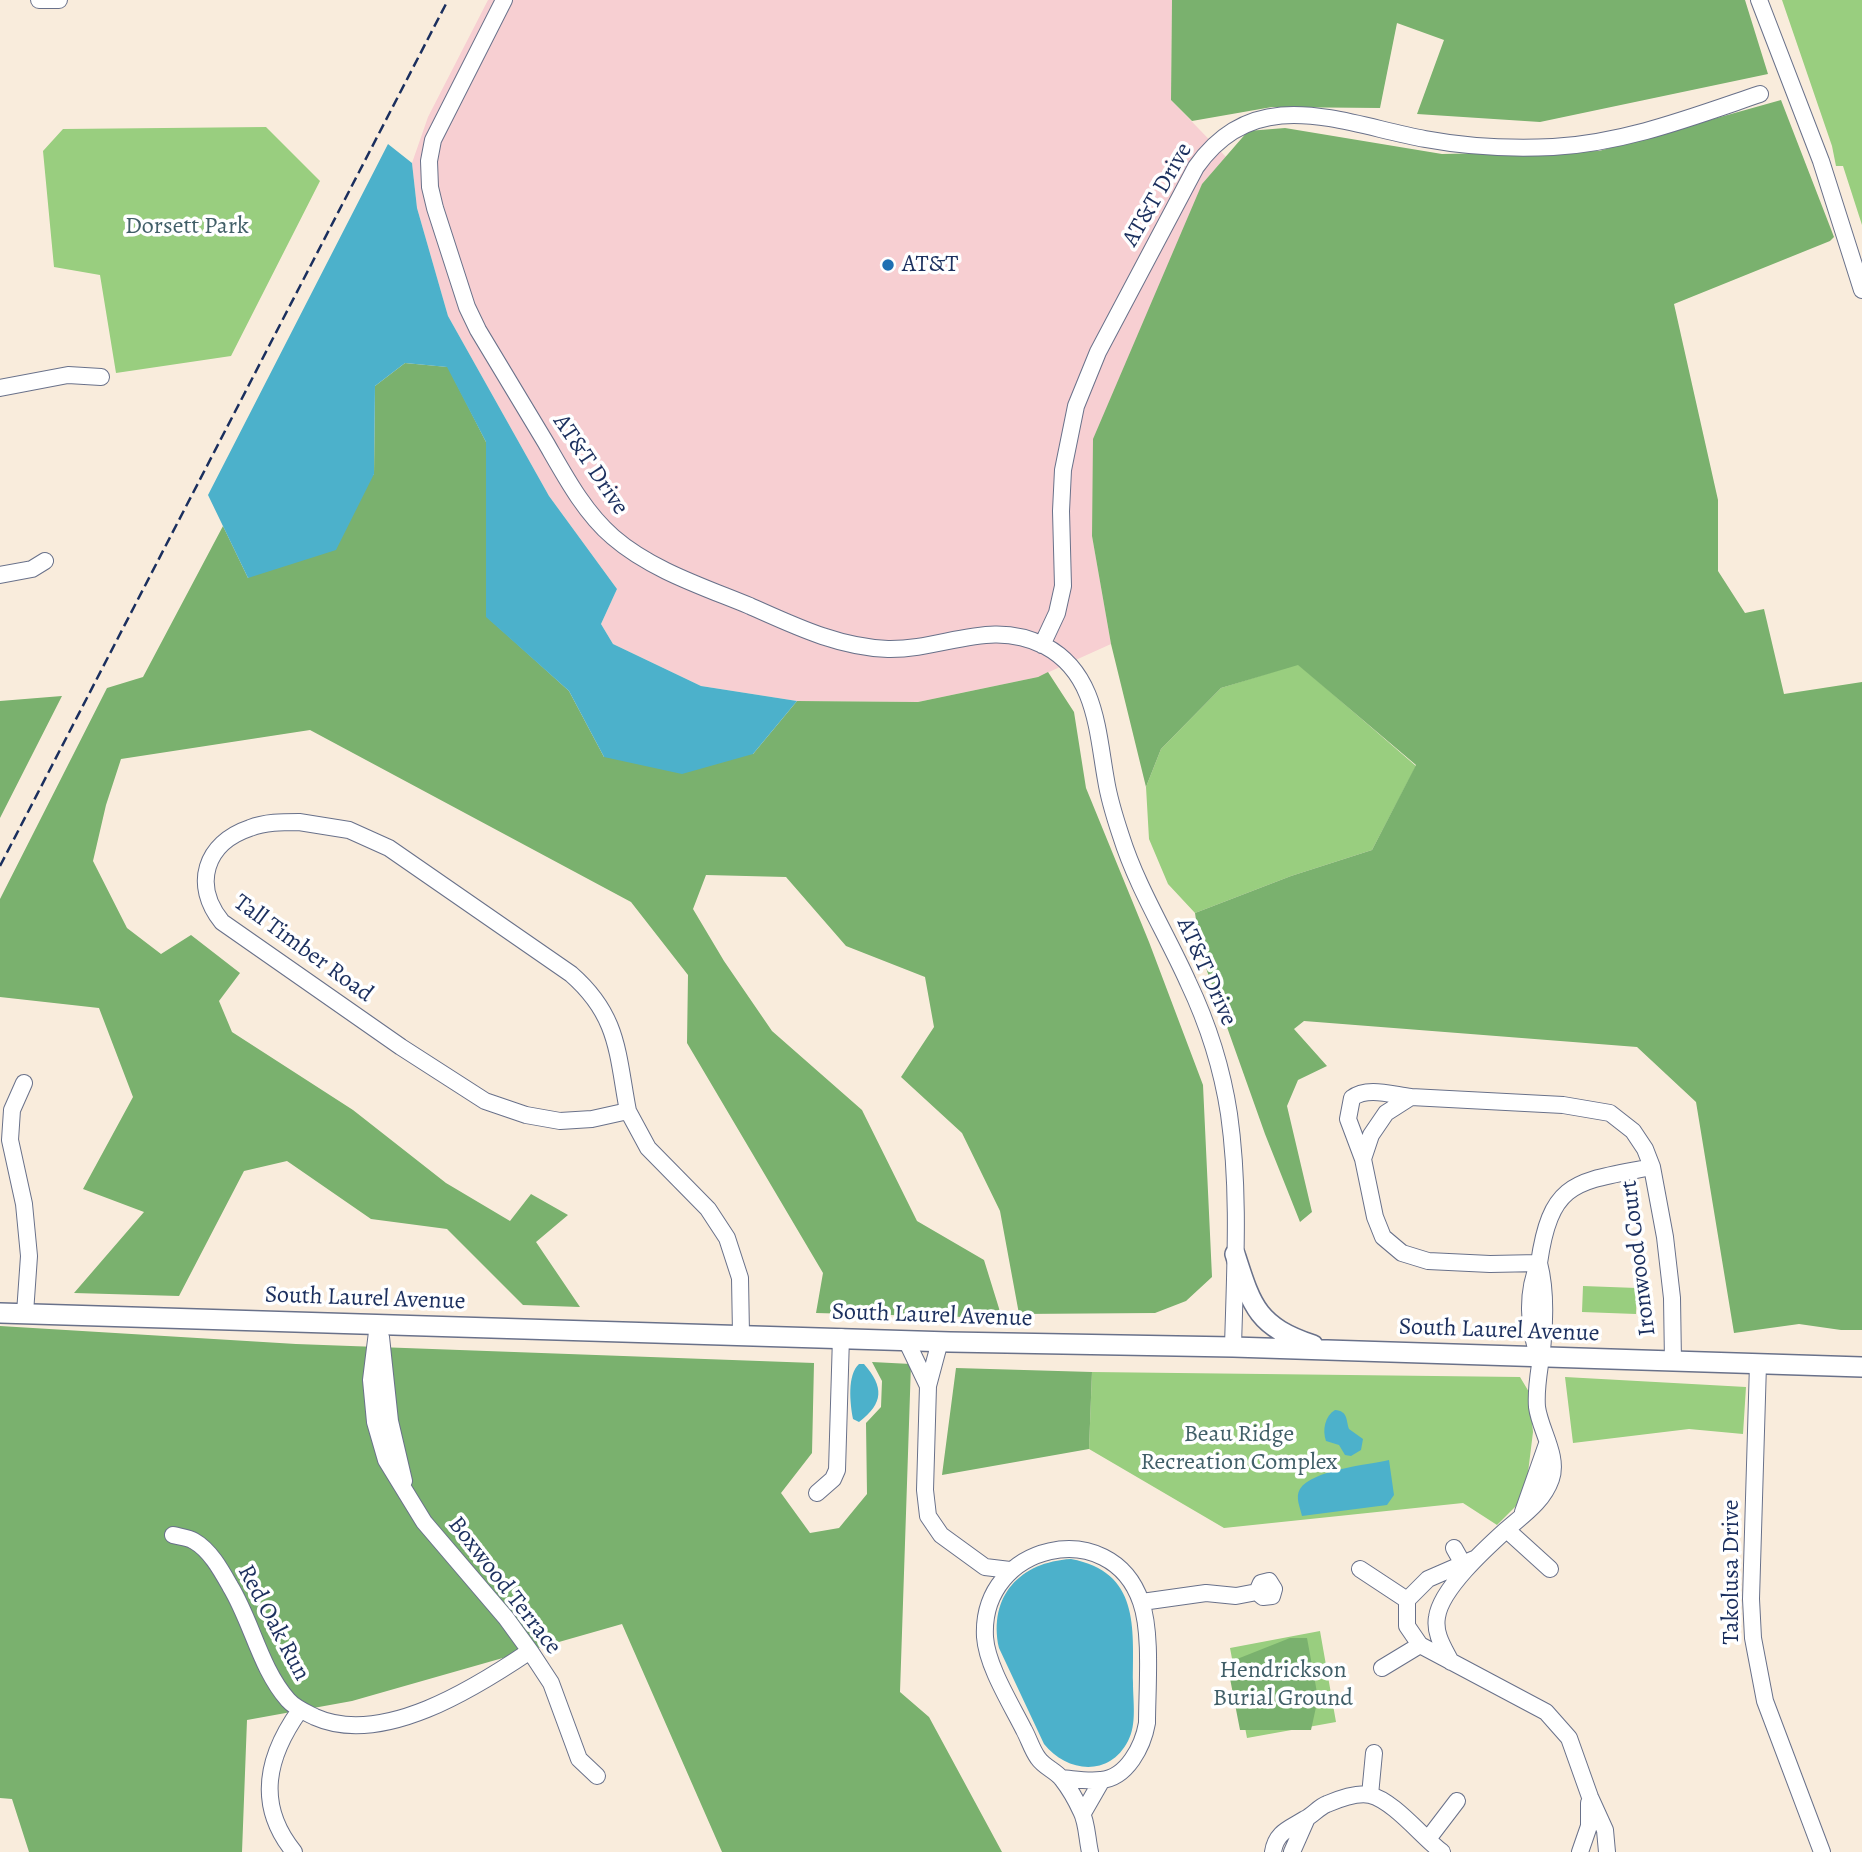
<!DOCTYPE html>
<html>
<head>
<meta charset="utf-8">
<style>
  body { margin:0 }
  canvas { display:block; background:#f9ecdc }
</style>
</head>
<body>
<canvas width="1862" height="1852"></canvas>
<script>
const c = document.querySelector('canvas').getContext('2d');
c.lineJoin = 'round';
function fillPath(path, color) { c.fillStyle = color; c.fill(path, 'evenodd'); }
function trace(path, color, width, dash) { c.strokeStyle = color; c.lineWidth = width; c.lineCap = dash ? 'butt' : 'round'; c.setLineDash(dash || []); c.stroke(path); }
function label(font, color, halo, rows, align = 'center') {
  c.font = font + ' Alegreya,serif'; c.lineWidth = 7; c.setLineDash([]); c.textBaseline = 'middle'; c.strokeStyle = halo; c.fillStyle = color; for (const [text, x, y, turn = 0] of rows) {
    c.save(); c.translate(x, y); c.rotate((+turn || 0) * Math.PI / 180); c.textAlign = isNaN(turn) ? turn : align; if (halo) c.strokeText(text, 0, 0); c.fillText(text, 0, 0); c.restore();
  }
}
fillPath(new Path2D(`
  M 488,0 L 1172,0 L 1171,100 L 1226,157 L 1202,184 L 1092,536 L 1111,644 L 1038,677 L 918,702 L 797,701 L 701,686 L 613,644 L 601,624 L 617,589 L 549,496 L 448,316 L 417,208 L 412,163 L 428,117 Z`), '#f7cfd2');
fillPath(new Path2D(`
  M 1782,0 L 1862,0 L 1862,225 L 1843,166 L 1836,166 L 1832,146 Z
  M 266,127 L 320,181 L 231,356 L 116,373 L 100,275 L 54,267 L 43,151 L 63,129 Z
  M 1298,664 L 1416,766 L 1372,850 L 1291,876 L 1195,913 L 1168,884 L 1149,839 L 1146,787 L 1161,749 L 1221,688 Z
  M 1583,1286 L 1637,1288 L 1636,1314 L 1582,1312 Z
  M 1092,1372 L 1520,1377 L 1529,1392 L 1533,1432 L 1525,1497 L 1497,1525 L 1463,1503 L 1224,1528 L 1089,1449 Z
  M 1565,1377 L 1746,1387 L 1743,1434 L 1689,1429 L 1573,1443 Z
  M 1320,1631 L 1336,1722 L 1247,1738 L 1230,1648 Z`), '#99ce7f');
fillPath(new Path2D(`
  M 1172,0 L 1745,0 L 1768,74 L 1540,122 L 1417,114 L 1444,40 L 1397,23 L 1380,108 L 1272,107 L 1192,121 L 1171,100 Z
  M 1781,100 L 1834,237 L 1830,241 L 1674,304 L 1718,500 L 1718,571 L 1745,613 L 1764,609 L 1784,694 L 1862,682 L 1862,1330 L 1841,1330 L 1799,1324 L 1734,1333 L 1696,1102 L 1637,1047 L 1304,1021 L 1294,1029 L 1327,1066 L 1298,1080 L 1287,1106 L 1312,1212 L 1300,1222 L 1265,1134 L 1201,954 L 1195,913 L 1291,876 L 1372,850 L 1416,765 L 1298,665 L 1221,688 L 1161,749 L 1146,787 L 1111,644 L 1092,536 L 1093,439 L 1202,184 L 1248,131 L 1285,128 L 1442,154 L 1599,151 Z
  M 405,363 L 448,367 L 486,442 L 486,616 L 569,691 L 604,757 L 753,754 L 797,701 L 918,702 L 1038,677 L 1048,672 L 1074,712 L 1086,788 L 1149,942 L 1203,1085 L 1212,1277 L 1186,1301 L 1155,1313 L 1019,1314 L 1000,1211 L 962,1133 L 901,1077 L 934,1027 L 925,977 L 846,946 L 786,877 L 706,875 L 693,909 L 724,961 L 772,1031 L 862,1110 L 917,1221 L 984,1260 L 1002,1318 L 816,1313 L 823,1273 L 687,1043 L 688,975 L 631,902 L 310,730 L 121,759 L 106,805 L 93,861 L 127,928 L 161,954 L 191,935 L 240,973 L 219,1001 L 232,1032 L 353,1110 L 446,1183 L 510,1221 L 531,1194 L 568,1215 L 536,1242 L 580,1307 L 523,1305 L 447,1229 L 371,1219 L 287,1161 L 244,1171 L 179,1296 L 74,1293 L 144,1212 L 83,1189 L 133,1097 L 99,1008 L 0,997 L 0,899 L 107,688 L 143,677 L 223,526 L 248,578 L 374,474 L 375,386 Z
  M 62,696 L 0,818 L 0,701 Z
  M 0,1326 L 296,1344 L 814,1363 L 812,1453 L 781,1493 L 810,1533 L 839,1528 L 867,1494 L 866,1423 L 881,1407 L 882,1381 L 872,1362 L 911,1364 L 900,1692 L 929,1717 L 1002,1852 L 722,1852 L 622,1624 L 352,1701 L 247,1720 L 242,1852 L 29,1852 L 12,1799 L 0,1798 Z
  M 956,1368 L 1092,1372 L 1089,1449 L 942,1475 Z
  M 1290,1638 L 1307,1638 L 1318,1698 L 1311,1730 L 1240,1730 L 1227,1663 Z`), '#7ab16e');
fillPath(new Path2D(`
  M 388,144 L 412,163 L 417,208 L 448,316 L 549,496 L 617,589 L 601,624 L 613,644 L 701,686 L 797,701 L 753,754 L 682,774 L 604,757 L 569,691 L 486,617 L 486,442 L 447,367 L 405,363 L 375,386 L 374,474 L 336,550 L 248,578 L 208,495 Z
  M 859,1364 L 864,1364 C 884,1387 884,1403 859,1422 L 853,1419 C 850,1403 847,1375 859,1364 Z
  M 1335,1410 C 1348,1411 1346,1420 1349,1429 L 1363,1439 L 1361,1450 L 1351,1456 L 1345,1455 L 1339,1445 L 1326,1441 C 1322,1430 1325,1416 1335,1410 Z
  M 1389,1460 L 1394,1495 L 1387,1505 L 1302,1516 C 1300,1507 1295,1497 1300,1489 C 1312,1470 1367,1465 1389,1460 Z
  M 1071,1559 C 1140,1572 1133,1627 1133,1683 C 1133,1702 1137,1724 1128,1741 C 1109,1778 1066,1772 1044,1744 L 999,1648 C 988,1596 1020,1562 1071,1559 Z`), '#4cb1cb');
const minor = new Path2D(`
  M 39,0 L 59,0
  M 504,0 L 433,140 L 429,161 L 430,187 L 435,208 L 467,307 L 478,330 C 501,368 523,405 546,443 C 565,476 584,512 613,537 C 651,570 704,587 750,606 C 795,626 838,647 888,649 C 944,650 991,618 1045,646 C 1096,673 1097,730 1106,780 C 1109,799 1115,818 1121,836 C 1137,887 1166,933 1188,982 C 1208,1024 1222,1068 1229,1114 C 1240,1191 1235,1270 1233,1347
  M 1759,0 L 1821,161 L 1862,290
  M 0,388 L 68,375 L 101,377
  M 0,575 L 32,569 L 45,561
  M 1042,645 L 1057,613 L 1063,586 L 1061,511 L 1063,470 L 1076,406 L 1098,352 L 1196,167 C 1256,81 1343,124 1425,139 C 1468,147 1511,149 1553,147 C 1625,143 1692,117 1760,94
  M 299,822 L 349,830 L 389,848 L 571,974 C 619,1016 617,1053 628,1111 L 592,1119 L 560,1121 L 526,1115 L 485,1101 L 401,1047 L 222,922 C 192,885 205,843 250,828 C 265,822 282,822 299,822 Z
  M 24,1083 L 12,1110 L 10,1140 L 24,1204 L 29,1256 L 25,1313
  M 628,1111 L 648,1148 L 708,1209 L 727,1238 L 740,1278 L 741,1334
  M 1363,1159 L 1348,1119 L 1352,1098 C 1367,1086 1393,1095 1411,1097
  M 1652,1167 C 1577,1182 1551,1179 1539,1263 L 1490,1264 L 1428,1261 L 1402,1253 L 1383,1237 L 1375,1217 L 1363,1159 L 1371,1135 L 1386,1113 L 1411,1097 L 1563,1105 L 1610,1113 L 1633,1131 L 1645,1149 L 1652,1167 L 1665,1237 L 1672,1298 L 1673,1362
  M 378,1324 L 371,1380 L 375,1422 L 386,1460 L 424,1522 L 506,1618 L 530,1651 L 551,1683 L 579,1759 L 597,1776
  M 381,1337 L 390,1421 L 404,1481
  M 906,1340 L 928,1386 L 940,1341
  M 1758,1364 L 1751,1599 L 1753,1638 L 1765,1701 L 1822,1852
  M 928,1386 L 925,1490 L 928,1516 L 941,1535 L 985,1567 L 1010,1570
  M 817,1493 L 833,1479 L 837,1470 L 841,1337
  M 1523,1512 L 1547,1444
  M 1507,1530 L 1550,1569
  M 173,1535 C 180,1537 188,1537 194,1541 C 210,1550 221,1570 230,1586 C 252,1622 260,1668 288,1700 C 295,1708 305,1712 315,1717 C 382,1747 475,1688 530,1651
  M 1454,1548 L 1463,1564
  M 1474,1559 L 1428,1579 L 1407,1600 L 1407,1626 L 1420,1645 L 1546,1712 L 1569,1738 L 1590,1797 L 1605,1830 L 1607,1852
  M 1360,1569 L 1407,1600
  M 1142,1602 L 1206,1593 L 1236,1596 L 1257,1592 L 1263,1597 L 1272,1596 L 1274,1589 L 1269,1581 L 1261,1583 L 1257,1592
  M 1451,1662 C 1444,1648 1434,1634 1437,1617 C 1441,1589 1485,1549 1506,1530 C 1523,1515 1543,1502 1551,1479 C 1559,1456 1540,1430 1537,1407 C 1535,1383 1542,1361 1543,1338 C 1545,1314 1545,1286 1539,1263 C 1526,1292 1528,1328 1539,1357
  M 1382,1668 L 1420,1645
  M 1061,1778 C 1074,1779 1088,1782 1101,1780 C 1127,1778 1143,1746 1147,1723 C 1147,1689 1152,1633 1141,1602 C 1111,1514 980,1543 985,1637 C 987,1666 1011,1704 1024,1730 C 1029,1739 1032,1750 1038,1758 C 1044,1767 1056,1771 1062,1779 C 1069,1788 1076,1800 1081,1811 C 1087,1822 1087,1839 1090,1852
  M 1370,1795 L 1374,1753
  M 1083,1813 L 1102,1780
  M 1428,1839 L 1457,1801
  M 294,1852 C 255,1804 267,1756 300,1710
  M 1273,1852 C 1276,1832 1289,1829 1305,1819 C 1313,1815 1319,1807 1327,1804 C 1339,1799 1357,1792 1370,1795 C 1394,1801 1422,1837 1442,1852
  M 1292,1852 L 1307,1818
  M 1580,1852 L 1589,1826 L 1589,1803`);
const major = new Path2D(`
  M 1235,1254 C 1252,1307 1257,1326 1313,1345
  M 0,1313 L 950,1342 L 1233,1347 L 1862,1367`);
trace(minor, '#69718a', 18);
trace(major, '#69718a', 22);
trace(minor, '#fff', 16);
trace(major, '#fff', 19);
trace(new Path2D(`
  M 0,866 L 448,0`), '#1b2f5e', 2.5, [10, 5]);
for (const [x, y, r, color] of [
  [888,265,7,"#1f6fb2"]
]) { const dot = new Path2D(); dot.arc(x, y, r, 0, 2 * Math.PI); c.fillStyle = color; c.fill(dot); trace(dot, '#fff', 2.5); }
label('24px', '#1b2f5e', '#fff', [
  ["AT&T Drive",1158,195,-60],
  ["AT&T Drive",590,465,56],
  ["Tall Timber Road",303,949,36],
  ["AT&T Drive",1206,972,66],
  ["Ironwood Court",1639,1258,-97],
  ["South Laurel Avenue",365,1299,2],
  ["South Laurel Avenue",932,1316,2],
  ["South Laurel Avenue",1499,1331,2],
  ["Takolusa Drive",1732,1572,-90],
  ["Boxwood Terrace",504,1586,52],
  ["Red Oak Run",273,1623,62]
]);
label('24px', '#415f68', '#fff', [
  ["Dorsett Park",187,227],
  ["Beau Ridge",1239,1435],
  ["Recreation Complex",1239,1463],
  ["Hendrickson",1283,1671],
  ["Burial Ground",1283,1699]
]);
label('24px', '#1b2f5e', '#fff', [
  ["AT&T",902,265]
], 'left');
</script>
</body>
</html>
